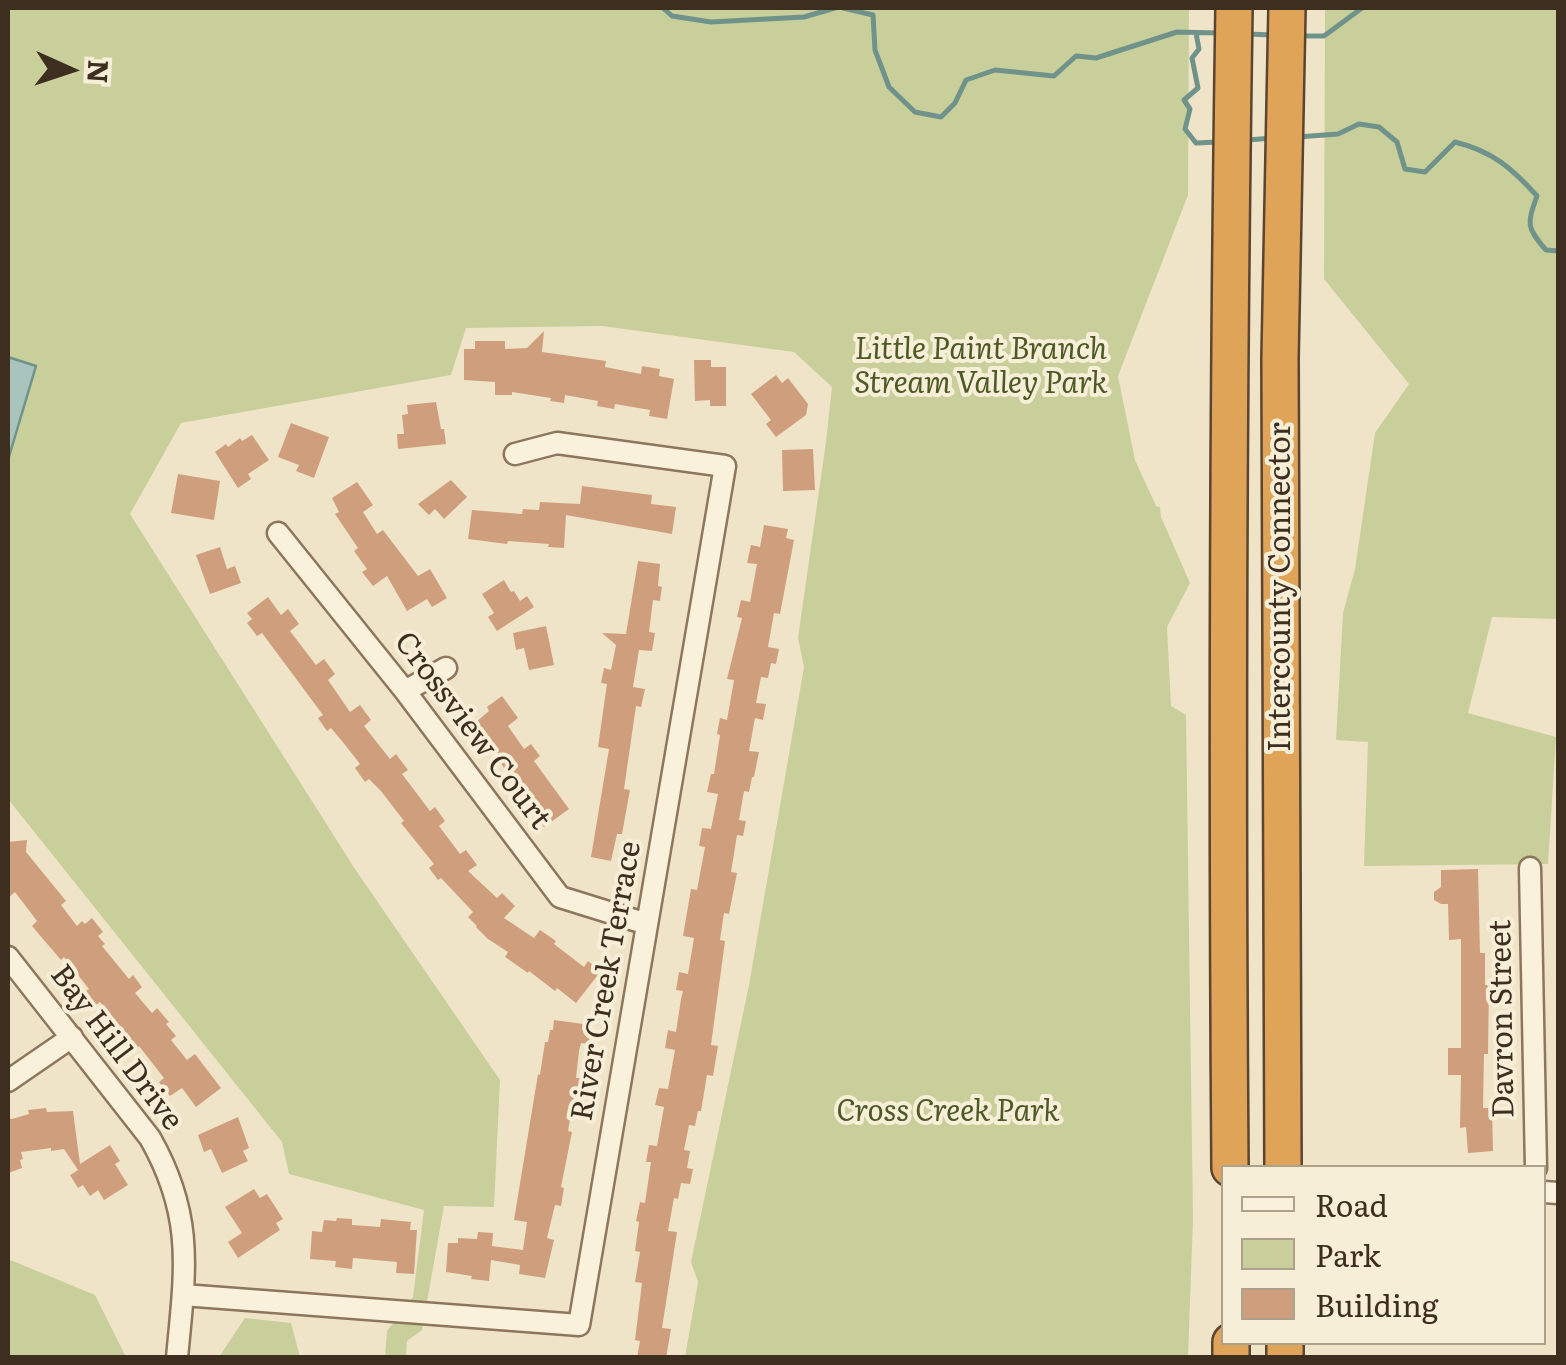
<!DOCTYPE html>
<html>
<head>
<meta charset="utf-8">
<style>
  body { margin:0 }
  #map { position:relative; width:1566px; height:1365px; overflow:hidden; background:#f0e4c8; font-family:Literata,serif }
  canvas { display:block }
  .frame { position:absolute; inset:0; border:10px solid #3d2e20; pointer-events:none }
  .legend { position:absolute; left:1221px; top:1165px; width:325px; height:180px; box-sizing:border-box; background:#f7eed8; border:2px solid #ada18e; margin:0; padding:12px 18px; list-style:none; font-size:30px; color:#3d2e20 }
  .legend li { display:flex; align-items:center; gap:20px; height:50px }
  .legend b { width:50px; border:2px solid #ada18e }
  .north { position:absolute; left:20px; top:20px; width:100px; height:100px; -webkit-text-stroke:8px #f7eed8; paint-order:stroke; rotate:93deg; font-size:28px; font-weight:700; line-height:40px; text-align:center; color:#3d2e20 }
  .north::after { content:''; display:block; margin:auto; width:35px; height:45px; background:#3d2e20; clip-path:polygon(50% 0,100% 100%,50% 72%,0 100%) }
</style>
</head>
<body>
<div id="map">
<canvas width="1566" height="1365"></canvas>
<div class="frame"></div>
<ul class="legend">
<li><b style="height:12px;background:#faf1dc"></b>Road</li>
<li><b style="height:28px;background:#c9cf9b"></b>Park</li>
<li><b style="height:28px;background:#cf9f7d"></b>Building</li>
</ul>
<div class="north">N</div>
</div>
<script>
const c = document.querySelector('canvas').getContext('2d');
c.lineJoin = 'round';
function fillPath(path, color) { c.fillStyle = color; c.fill(path, 'evenodd'); }
function trace(path, color, width, dash) { c.strokeStyle = color; c.lineWidth = width; c.lineCap = dash ? 'butt' : 'round'; c.setLineDash(dash || []); c.stroke(path); }
function label(font, color, halo, rows, align = 'center') {
  c.font = font + ' Literata,serif'; c.lineWidth = 8; c.setLineDash([]); c.textBaseline = 'middle'; c.strokeStyle = halo; c.fillStyle = color; for (const [text, x, y, turn = 0] of rows) {
    c.save(); c.translate(x, y); c.rotate((+turn || 0) * Math.PI / 180); c.textAlign = isNaN(turn) ? turn : align; if (halo) c.strokeText(text, 0, 0); c.fillText(text, 0, 0); c.restore();
  }
}
fillPath(new Path2D(`
  M 8,8 L 1189,8 L 1188,195 L 1118,376 L 1135,460 L 1156,506 L 1160,507 L 1161,517 L 1190,583 L 1167,627 L 1171,706 L 1186,715 L 1193,1219 L 1188,1357 L 685,1357 L 698,1282 L 691,1262 L 749,985 L 804,667 L 798,638 L 826,442 L 832,387 L 794,352 L 602,326 L 466,328 L 451,375 L 181,423 L 130,514 L 355,869 L 500,1080 L 494,1207 L 444,1206 L 422,1330 L 407,1341 L 406,1357 L 385,1357 L 387,1331 L 413,1297 L 424,1210 L 289,1174 L 282,1142 L 8,799 Z
  M 1325,8 L 1558,8 L 1558,619 L 1492,617 L 1468,713 L 1556,737 L 1548,864 L 1364,866 L 1368,742 L 1336,740 L 1343,613 L 1355,569 L 1375,433 L 1409,384 L 1324,279 Z
  M 8,1259 L 95,1295 L 126,1357 L 8,1357 Z
  M 245,1318 L 291,1323 L 300,1357 L 219,1357 Z`), '#c9cf9b');
const water = new Path2D(`
  M 8,357 L 36,366 L 8,460 Z`);
fillPath(water, '#a9c4bc');
trace(water, '#6f938a', 2.5);
trace(new Path2D(`
  M 663,8 L 672,16 L 711,22 L 804,17 L 835,8
  M 843,8 L 873,15 L 875,50 L 889,87 L 915,112 L 941,117 L 955,103 L 966,80 L 995,70 L 1054,76 L 1076,56 L 1096,58 L 1177,32 L 1219,33
  M 1196,33 L 1199,49 L 1192,58 L 1198,88 L 1184,100 L 1190,109 L 1185,129 L 1196,143 L 1217,142
  M 1245,34 L 1274,35
  M 1300,36 L 1324,36 L 1362,8
  M 1297,137 L 1338,134 L 1359,124 L 1379,127 L 1397,142 L 1405,169 L 1425,172 L 1455,142 C 1492,151 1512,168 1537,196 C 1527,224 1526,227 1546,250 L 1558,251
  M 1248,140 L 1272,138`), '#6f938a', 5);
fillPath(new Path2D(`
  M 544,331 L 542,352 L 606,361 L 605,367 L 641,374 L 642,366 L 660,369 L 659,376 L 674,379 L 667,419 L 649,416 L 650,410 L 615,404 L 614,409 L 597,406 L 598,401 L 565,395 L 564,403 L 550,401 L 551,398 L 512,392 L 512,395 L 495,395 L 495,382 L 464,380 L 464,349 L 475,349 L 475,341 L 505,341 L 505,349 L 527,348 Z
  M 694,360 L 711,360 L 711,367 L 726,367 L 726,406 L 710,406 L 710,400 L 695,401 Z
  M 776,375 L 782,383 L 788,378 L 808,404 L 806,415 L 776,437 L 766,424 L 771,420 L 751,394 Z
  M 436,402 L 441,429 L 444,429 L 446,444 L 398,449 L 397,434 L 404,434 L 402,415 L 408,414 L 407,405 Z
  M 291,423 L 329,437 L 314,478 L 296,471 L 299,465 L 278,457 Z
  M 252,435 L 269,460 L 248,474 L 251,479 L 238,488 L 215,452 L 226,444 L 228,447 L 240,438 L 242,441 Z
  M 813,449 L 815,490 L 783,491 L 782,450 Z
  M 178,474 L 220,481 L 214,520 L 171,513 Z
  M 451,480 L 467,497 L 444,519 L 435,509 L 429,515 L 418,504 Z
  M 357,482 L 373,505 L 363,512 L 377,534 L 383,530 L 418,576 L 430,569 L 447,598 L 432,607 L 427,599 L 407,611 L 387,576 L 373,586 L 362,572 L 367,569 L 354,551 L 358,548 L 335,514 L 339,512 L 332,498 Z
  M 582,486 L 652,495 L 651,504 L 676,507 L 672,534 L 566,515 L 564,548 L 548,547 L 549,544 L 508,541 L 507,544 L 468,539 L 472,510 L 522,514 L 523,509 L 539,510 L 540,502 L 580,504 Z
  M 764,525 L 788,529 L 786,538 L 794,540 L 780,614 L 774,613 L 768,647 L 779,649 L 776,664 L 771,663 L 768,678 L 761,677 L 756,703 L 766,704 L 763,720 L 755,718 L 749,751 L 759,752 L 754,777 L 752,777 L 749,792 L 744,791 L 739,820 L 746,821 L 743,836 L 737,835 L 731,872 L 737,873 L 729,914 L 724,913 L 720,940 L 725,941 L 711,1045 L 718,1046 L 713,1076 L 707,1075 L 701,1111 L 698,1111 L 695,1126 L 689,1125 L 684,1150 L 690,1151 L 687,1168 L 693,1169 L 690,1184 L 681,1183 L 678,1199 L 674,1198 L 668,1231 L 677,1232 L 662,1328 L 671,1329 L 666,1358 L 637,1358 L 640,1341 L 635,1340 L 642,1283 L 635,1282 L 640,1252 L 635,1251 L 639,1222 L 636,1221 L 640,1202 L 645,1203 L 651,1162 L 646,1162 L 649,1145 L 657,1146 L 664,1107 L 655,1105 L 659,1088 L 668,1089 L 673,1061 L 675,1050 L 665,1048 L 668,1030 L 676,1032 L 681,999 L 683,991 L 676,990 L 679,972 L 688,974 L 694,938 L 683,936 L 691,889 L 697,890 L 705,847 L 699,846 L 702,828 L 711,829 L 718,794 L 707,792 L 711,774 L 714,774 L 720,735 L 717,734 L 720,718 L 727,720 L 734,680 L 727,679 L 742,618 L 737,617 L 741,600 L 750,602 L 757,564 L 747,563 L 751,545 L 760,547 Z
  M 220,547 L 227,569 L 235,566 L 241,583 L 210,594 L 196,555 Z
  M 638,561 L 660,564 L 658,586 L 662,587 L 660,601 L 653,600 L 649,632 L 655,633 L 652,651 L 639,650 L 633,687 L 645,689 L 641,707 L 636,706 L 624,789 L 630,790 L 622,834 L 617,834 L 611,861 L 591,857 L 609,749 L 598,747 L 607,684 L 601,683 L 604,668 L 611,670 L 616,645 L 602,633 L 626,634 Z
  M 504,580 L 511,592 L 514,591 L 520,601 L 527,596 L 534,607 L 497,631 L 488,617 L 494,613 L 482,594 Z
  M 268,597 L 281,615 L 288,609 L 299,624 L 290,631 L 316,665 L 324,659 L 335,674 L 328,680 L 350,712 L 360,705 L 371,720 L 364,726 L 390,759 L 396,754 L 408,770 L 402,774 L 430,811 L 435,807 L 445,821 L 439,826 L 460,854 L 466,850 L 477,865 L 468,871 L 497,898 L 502,893 L 515,906 L 504,918 L 534,938 L 540,930 L 556,941 L 554,944 L 584,967 L 588,961 L 601,971 L 576,1003 L 557,988 L 555,991 L 529,971 L 528,973 L 505,957 L 508,952 L 488,939 L 476,927 L 477,926 L 468,917 L 473,912 L 441,878 L 438,880 L 429,868 L 434,864 L 401,823 L 404,821 L 381,791 L 369,779 L 365,782 L 355,768 L 360,764 L 342,741 L 331,728 L 327,731 L 318,718 L 323,715 L 262,633 L 257,636 L 247,623 L 252,619 L 247,613 Z
  M 546,626 L 554,665 L 529,670 L 524,648 L 516,650 L 513,633 Z
  M 502,696 L 518,718 L 508,726 L 524,749 L 531,744 L 540,756 L 534,761 L 569,809 L 544,827 L 534,813 L 540,809 L 522,784 L 517,788 L 497,757 L 499,755 L 475,723 L 489,711 L 487,707 Z
  M 27,840 L 26,852 L 66,901 L 61,905 L 77,926 L 82,921 L 85,924 L 92,918 L 103,932 L 98,936 L 105,944 L 102,946 L 129,979 L 133,975 L 142,987 L 135,993 L 152,1013 L 157,1008 L 169,1022 L 166,1024 L 176,1036 L 171,1040 L 187,1060 L 195,1054 L 221,1088 L 196,1107 L 182,1088 L 170,1096 L 159,1082 L 164,1078 L 139,1046 L 133,1051 L 122,1037 L 126,1033 L 100,1002 L 96,1005 L 86,991 L 89,989 L 64,957 L 61,960 L 43,939 L 32,926 L 37,921 L 15,892 L 8,898 L 8,842 Z
  M 1478,869 L 1480,953 L 1485,953 L 1485,985 L 1489,985 L 1488,1054 L 1484,1054 L 1483,1108 L 1492,1108 L 1493,1151 L 1468,1153 L 1466,1127 L 1460,1128 L 1461,1075 L 1448,1075 L 1448,1048 L 1461,1048 L 1461,939 L 1449,940 L 1448,904 L 1441,904 L 1434,900 L 1434,892 L 1441,887 L 1441,870 Z
  M 554,1020 L 591,1025 L 589,1044 L 581,1043 L 579,1051 L 576,1078 L 583,1078 L 579,1097 L 574,1096 L 568,1131 L 572,1132 L 561,1187 L 564,1188 L 561,1206 L 555,1205 L 547,1238 L 554,1240 L 545,1278 L 519,1274 L 520,1265 L 491,1260 L 489,1281 L 471,1279 L 472,1276 L 446,1272 L 448,1243 L 458,1243 L 458,1238 L 477,1239 L 478,1232 L 493,1233 L 492,1246 L 523,1250 L 527,1222 L 514,1220 L 538,1074 L 540,1075 L 545,1042 L 548,1042 L 550,1030 L 553,1030 Z
  M 46,1108 L 47,1112 L 73,1111 L 80,1164 L 110,1145 L 120,1161 L 115,1164 L 128,1185 L 104,1200 L 98,1190 L 90,1196 L 83,1185 L 78,1188 L 70,1175 L 78,1170 L 64,1149 L 51,1151 L 51,1148 L 21,1152 L 23,1159 L 20,1160 L 22,1168 L 8,1173 L 8,1118 L 12,1119 L 29,1114 L 28,1110 Z
  M 238,1117 L 249,1148 L 243,1151 L 248,1161 L 222,1173 L 211,1149 L 204,1152 L 198,1135 Z
  M 254,1189 L 260,1198 L 267,1194 L 283,1219 L 276,1223 L 280,1230 L 238,1258 L 228,1242 L 242,1233 L 225,1207 Z
  M 337,1218 L 352,1219 L 352,1225 L 380,1227 L 381,1219 L 411,1222 L 410,1230 L 417,1230 L 414,1274 L 396,1273 L 397,1262 L 353,1258 L 352,1269 L 335,1267 L 336,1261 L 310,1259 L 312,1231 L 322,1232 L 324,1220 L 336,1221 Z`), '#cf9f7d');
const street = new Path2D(`
  M 278,533 L 405,691 L 560,897 L 647,924
  M 405,691 L 446,668
  M 1530,868 L 1536,1168
  M 8,957 L 150,1138 C 195,1217 185,1271 177,1358
  M 8,1081 L 72,1037
  M 1544,1192 L 1558,1193
  M 183,1295 L 579,1325 L 725,466 L 557,443 L 515,454`);
const highway = new Path2D(`
  M 1230,1168 C 1227,781 1228,394 1234,8
  M 1283,1168 L 1280,358 L 1287,8
  M 1231,1342 L 1231,1358
  M 1285,1342 L 1285,1358`);
trace(street, '#8d765c', 25);
trace(highway, '#5b4430', 40);
trace(street, '#faf1dc', 20);
trace(highway, '#e0a458', 35);
label('italic 30px', '#4d5a26', '#f7eed8', [
  ["Little Paint Branch",981,350],
  ["Stream Valley Park",981,384],
  ["Cross Creek Park",948,1112]
]);
label('30px', '#3d2e20', '#f7eed8', [
  ["Intercounty Connector",1281,587,-90],
  ["Crossview Court",472,731,53],
  ["River Creek Terrace",607,981,-80],
  ["Davron Street",1503,1019,-91],
  ["Bay Hill Drive",116,1048,53]
]);
</script>
</body>
</html>
